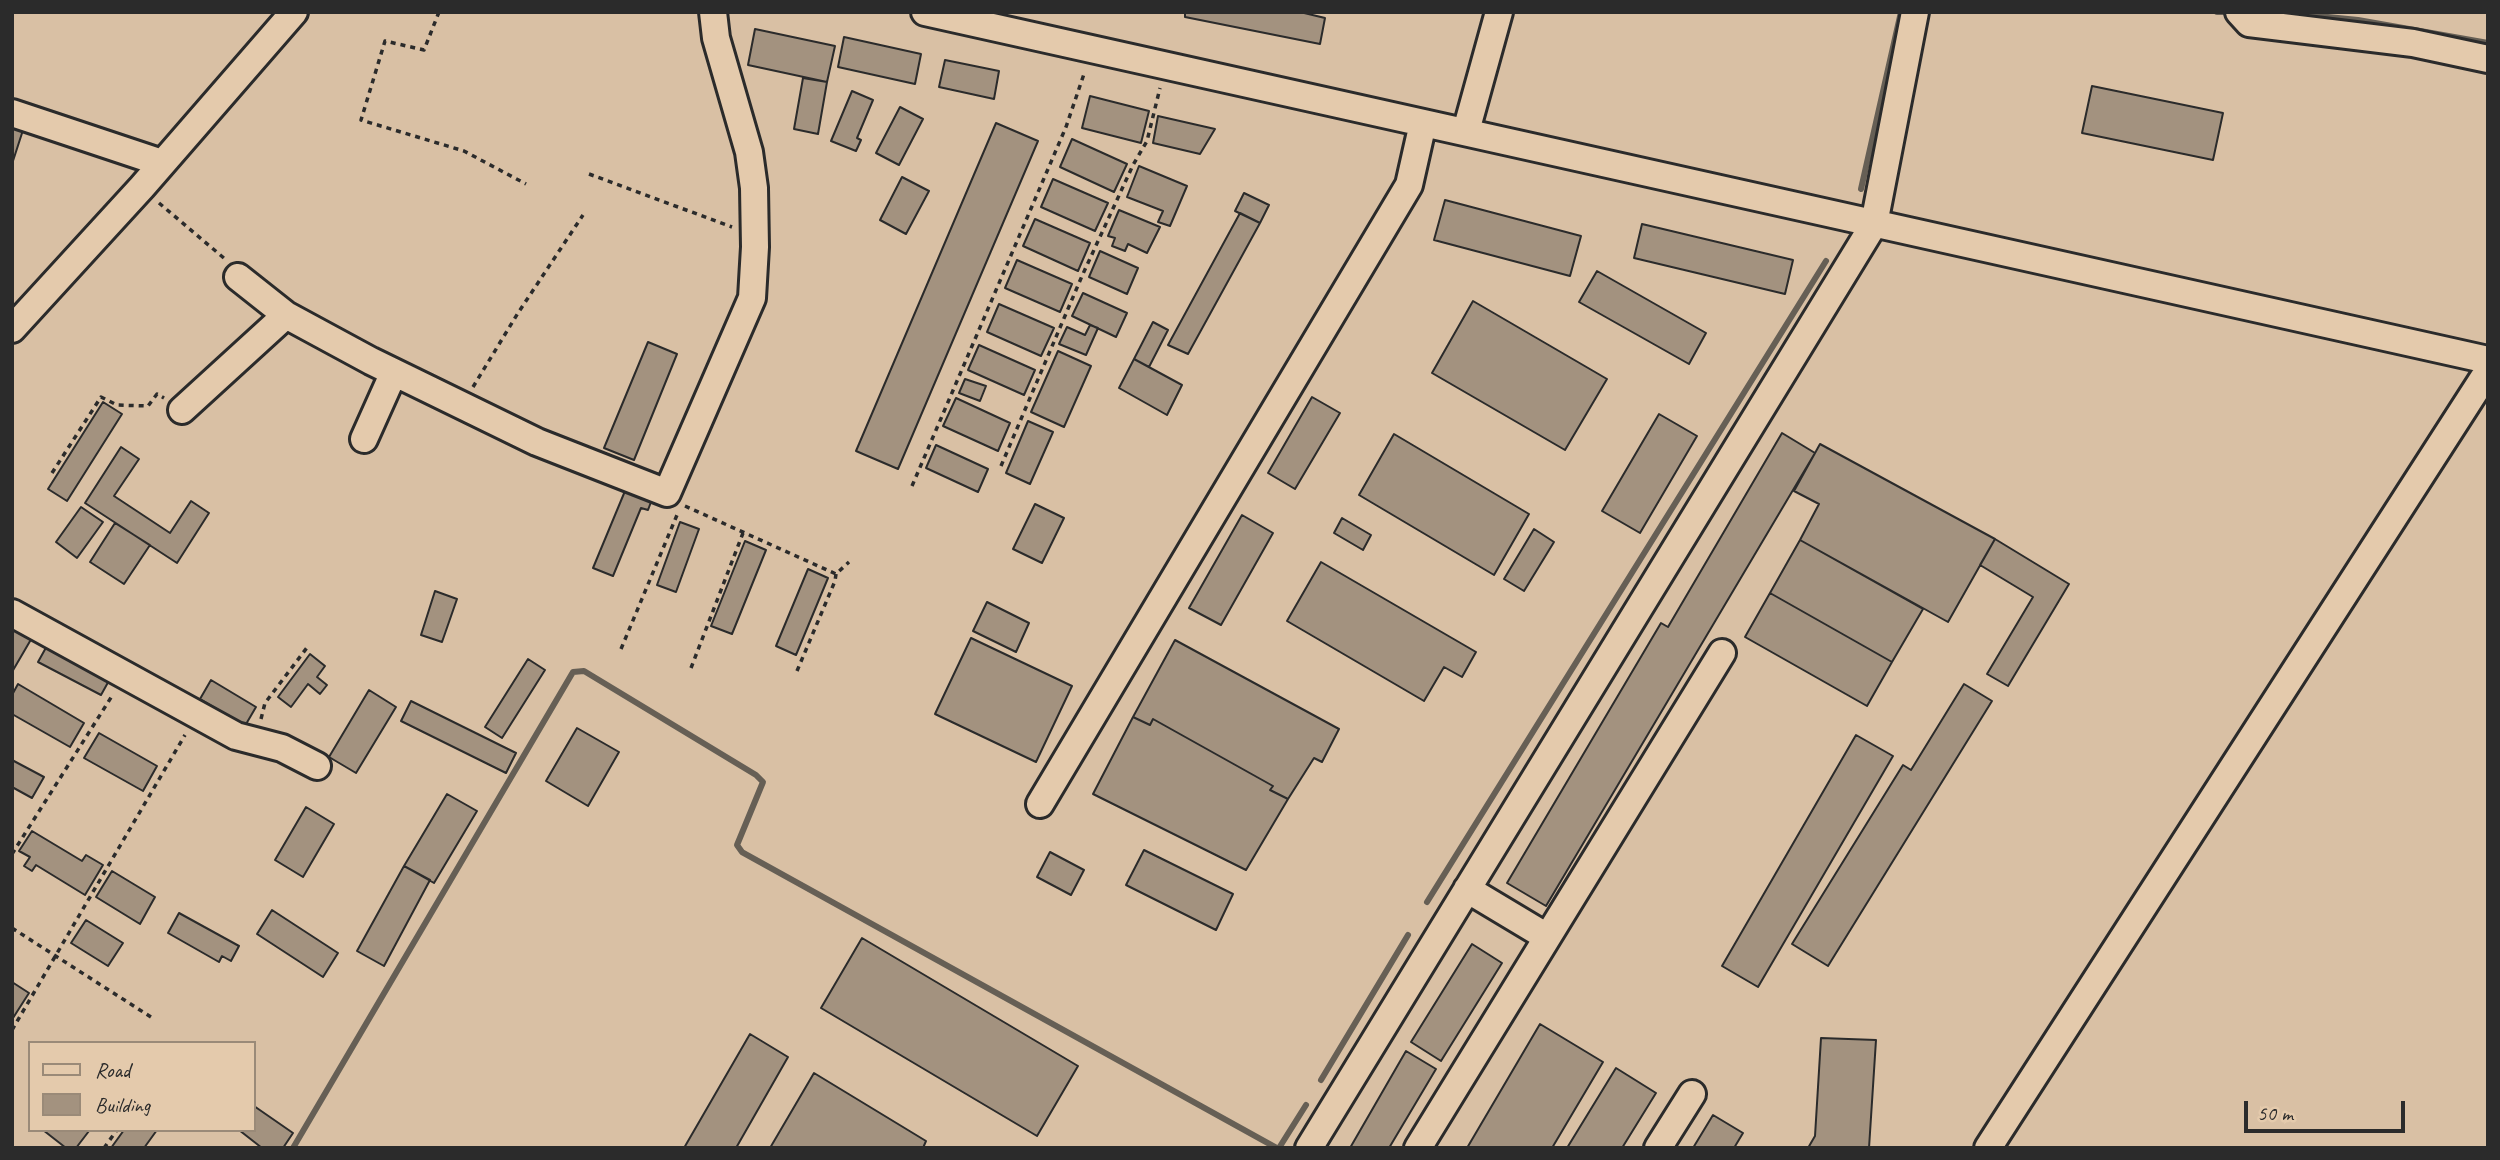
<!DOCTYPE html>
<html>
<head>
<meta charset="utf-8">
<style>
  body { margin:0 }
  #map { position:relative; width:2500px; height:1160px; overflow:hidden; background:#d9c0a4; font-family:Caveat,sans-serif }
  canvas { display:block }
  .frame { position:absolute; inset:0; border:14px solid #2b2b2b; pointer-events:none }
  .legend { position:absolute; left:28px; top:1041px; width:228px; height:91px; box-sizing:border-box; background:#e4caac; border:2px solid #9a8a78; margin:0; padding:9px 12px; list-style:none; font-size:21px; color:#2b2b2b }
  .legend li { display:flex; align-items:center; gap:14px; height:35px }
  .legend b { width:35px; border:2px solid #9a8a78 }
  .scale { position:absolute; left:2244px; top:1101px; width:161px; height:32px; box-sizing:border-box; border:4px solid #2b2b2b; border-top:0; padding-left:9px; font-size:21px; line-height:24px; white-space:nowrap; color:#2b2b2b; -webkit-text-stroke:5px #e4caac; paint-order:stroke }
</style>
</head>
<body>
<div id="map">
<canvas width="2500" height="1160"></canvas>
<div class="frame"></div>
<ul class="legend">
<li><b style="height:9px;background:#e4caac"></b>Road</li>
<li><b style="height:19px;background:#a3927f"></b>Building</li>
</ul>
<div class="scale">50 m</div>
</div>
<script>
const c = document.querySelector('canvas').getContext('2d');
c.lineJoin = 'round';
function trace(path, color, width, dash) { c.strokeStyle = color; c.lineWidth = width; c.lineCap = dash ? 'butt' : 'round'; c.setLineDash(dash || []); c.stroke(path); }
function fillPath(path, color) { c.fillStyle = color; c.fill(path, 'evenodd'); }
trace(new Path2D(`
  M 2217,12 L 2225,12
  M 2277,12 L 2358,20 L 2488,43
  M 1861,189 L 1901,12
  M 1427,902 L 1826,261
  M 1321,1080 L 1408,935
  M 293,1148 L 573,672 L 584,671 L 756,775 L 763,782 L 737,845 L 742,852 L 1277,1148
  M 1279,1148 L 1306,1105`), '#665f55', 6);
const building = new Path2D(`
  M 1185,12 L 1300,12 L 1325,18 L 1320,44 L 1185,17 Z
  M 755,29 L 835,46 L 827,82 L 748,65 Z
  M 844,37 L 921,54 L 915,84 L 838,67 Z
  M 945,60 L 999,71 L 994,99 L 939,87 Z
  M 803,78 L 827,82 L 818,134 L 794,129 Z
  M 2092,86 L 2223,113 L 2213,160 L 2082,133 Z
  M 852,91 L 873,100 L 857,138 L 861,140 L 856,151 L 831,141 Z
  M 1090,96 L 1149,111 L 1141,143 L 1082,128 Z
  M 900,107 L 923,119 L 899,165 L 876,153 Z
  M 1158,116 L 1215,129 L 1200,154 L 1153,143 Z
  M 996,123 L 1038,141 L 898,469 L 856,451 Z
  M 12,124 L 24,127 L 12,164 Z
  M 1072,139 L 1127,164 L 1114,192 L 1060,167 Z
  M 1139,166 L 1187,186 L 1170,226 L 1158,222 L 1163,211 L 1127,197 Z
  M 902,177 L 929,191 L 906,234 L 880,220 Z
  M 1053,179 L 1108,203 L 1095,231 L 1041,207 Z
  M 1244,193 L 1269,205 L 1260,223 L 1235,211 Z
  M 1445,200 L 1581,236 L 1570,276 L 1434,240 Z
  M 1119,210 L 1160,227 L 1147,253 L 1128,244 L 1125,251 L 1112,246 L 1115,238 L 1108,236 Z
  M 1240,213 L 1260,223 L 1188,354 L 1168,345 Z
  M 1035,219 L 1090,243 L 1078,271 L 1023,246 Z
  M 1642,224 L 1793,260 L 1785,294 L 1634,258 Z
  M 1100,251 L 1138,268 L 1127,294 L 1089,277 Z
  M 1017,260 L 1072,284 L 1060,312 L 1005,288 Z
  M 1597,271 L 1706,333 L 1689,364 L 1579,302 Z
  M 1083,293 L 1127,313 L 1116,337 L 1072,316 Z
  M 1473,301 L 1607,379 L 1565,450 L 1432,373 Z
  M 999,304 L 1054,328 L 1041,356 L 987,332 Z
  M 1153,322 L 1168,330 L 1149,367 L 1134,359 Z
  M 1090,325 L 1098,328 L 1086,355 L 1059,344 L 1067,327 L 1085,335 Z
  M 648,342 L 677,354 L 634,460 L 604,448 Z
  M 979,345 L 1035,370 L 1024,395 L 968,370 Z
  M 1058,351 L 1091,366 L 1064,427 L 1031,412 Z
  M 1134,359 L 1182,385 L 1167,415 L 1119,388 Z
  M 965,379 L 986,386 L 980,401 L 959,393 Z
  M 1312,397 L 1340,413 L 1295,489 L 1268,473 Z
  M 956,398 L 1010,423 L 998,451 L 943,426 Z
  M 103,402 L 122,414 L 67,501 L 48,489 Z
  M 1659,414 L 1697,436 L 1640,533 L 1602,511 Z
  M 1028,421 L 1053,432 L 1030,484 L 1006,473 Z
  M 1782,433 L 1815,453 L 1546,906 L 1507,883 L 1661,623 L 1668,627 Z
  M 1394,434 L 1529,514 L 1494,575 L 1359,495 Z
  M 1820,444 L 1995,539 L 1948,622 L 1800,540 L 1819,504 L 1794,491 Z
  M 936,445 L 988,469 L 978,492 L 926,468 Z
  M 121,447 L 139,459 L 114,496 L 170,533 L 191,501 L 209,513 L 177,563 L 85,503 Z
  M 625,491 L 651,502 L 648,510 L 641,508 L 613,576 L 593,568 Z
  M 1035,504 L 1064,518 L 1042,563 L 1013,549 Z
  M 81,507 L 103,522 L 77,558 L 56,542 Z
  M 1242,515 L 1273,533 L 1221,625 L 1189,608 Z
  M 1342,518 L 1371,535 L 1363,550 L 1334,533 Z
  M 680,522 L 699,529 L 676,592 L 657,585 Z
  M 115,523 L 150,545 L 124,584 L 90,562 Z
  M 1534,529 L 1554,542 L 1524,591 L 1504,579 Z
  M 1995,539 L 2069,584 L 2008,686 L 1987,674 L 2033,597 L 1980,565 Z
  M 1800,540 L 1923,609 L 1892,662 L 1770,593 Z
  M 745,541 L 766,550 L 732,634 L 711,626 Z
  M 1321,562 L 1476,652 L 1462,677 L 1444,667 L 1424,701 L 1287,621 Z
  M 808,569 L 828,578 L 796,655 L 776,646 Z
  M 435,591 L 457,599 L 442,642 L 421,635 Z
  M 1770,593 L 1892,662 L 1867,706 L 1745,637 Z
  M 987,602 L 1029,623 L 1016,652 L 973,631 Z
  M 12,624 L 33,636 L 12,672 Z
  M 971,638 L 1072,686 L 1036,762 L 935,714 Z
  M 1175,640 L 1339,729 L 1322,762 L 1314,758 L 1288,799 L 1270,790 L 1273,786 L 1153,719 L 1150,725 L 1133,717 Z
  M 48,644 L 111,677 L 101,695 L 38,662 Z
  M 310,654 L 325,666 L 317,677 L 327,685 L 320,694 L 308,684 L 291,707 L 278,697 Z
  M 528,659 L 545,670 L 502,738 L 485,727 Z
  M 211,680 L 256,707 L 242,731 L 231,724 L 234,719 L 200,699 Z
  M 18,684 L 84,723 L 70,747 L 12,714 L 12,695 Z
  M 1964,684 L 1992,701 L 1828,966 L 1792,944 L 1903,765 L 1911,770 Z
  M 369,690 L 396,707 L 356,773 L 329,757 Z
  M 411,701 L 516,753 L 506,773 L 401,721 Z
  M 1133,717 L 1150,725 L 1153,719 L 1273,786 L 1270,790 L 1288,799 L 1246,870 L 1093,794 Z
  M 577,728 L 619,752 L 588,806 L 546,781 Z
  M 99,733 L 157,766 L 143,791 L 84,758 Z
  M 1856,735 L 1893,756 L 1758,987 L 1722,966 Z
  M 12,760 L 44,777 L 32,798 L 12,787 Z
  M 447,794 L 477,811 L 434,883 L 404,866 Z
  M 306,807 L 334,824 L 303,877 L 275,860 Z
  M 32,831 L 82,861 L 86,855 L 103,865 L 85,895 L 36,865 L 32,871 L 24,866 L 30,857 L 19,851 Z
  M 1144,850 L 1233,894 L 1216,930 L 1126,885 Z
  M 1050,852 L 1084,870 L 1071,895 L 1037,877 Z
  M 404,866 L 430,880 L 384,966 L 357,951 Z
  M 112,871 L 155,897 L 140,924 L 96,897 Z
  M 272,910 L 338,953 L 323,977 L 257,934 Z
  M 179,913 L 239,946 L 231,961 L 222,956 L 219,962 L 168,933 Z
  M 86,920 L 123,943 L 108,966 L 71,943 Z
  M 862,938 L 1078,1066 L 1037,1136 L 821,1008 Z
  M 1472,944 L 1502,963 L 1441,1061 L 1411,1042 Z
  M 12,982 L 29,993 L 13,1018 L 12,1017 Z
  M 1540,1024 L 1603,1062 L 1552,1148 L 1467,1148 Z
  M 750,1034 L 788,1057 L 736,1148 L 684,1148 Z
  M 1821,1038 L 1876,1040 L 1869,1148 L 1808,1148 L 1815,1136 Z
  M 1406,1051 L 1436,1069 L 1389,1148 L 1350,1148 Z
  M 1616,1068 L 1656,1093 L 1622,1148 L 1567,1148 Z
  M 814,1073 L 926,1141 L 923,1148 L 770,1148 Z
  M 254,1106 L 293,1133 L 283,1148 L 262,1148 L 239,1130 L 254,1130 Z
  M 1713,1115 L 1743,1133 L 1734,1148 L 1693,1148 Z
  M 43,1130 L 88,1130 L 89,1131 L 76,1148 L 66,1148 Z
  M 124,1130 L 157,1130 L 144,1148 L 111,1148 Z`);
fillPath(building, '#a3927f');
trace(building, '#2b2b2b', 2);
const minor = new Path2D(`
  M 925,12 L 2488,360
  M 2239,12 L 2249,23 L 2413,43 L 2488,59
  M 12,113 L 162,163
  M 1466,131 L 1499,12
  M 238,277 L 286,315 L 371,361 L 537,442 L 667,493 L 752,298 L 755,247 L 754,188 L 749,152 L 716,38 L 713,12
  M 12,329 L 142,187 L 294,12
  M 182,410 L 286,315
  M 364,439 L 394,372
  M 12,613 L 236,736 L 282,748 L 317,766
  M 1040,804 L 1409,185 L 1423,123
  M 1467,889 L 1547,937
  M 1309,1148 L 1874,224 L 1915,12
  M 1418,1148 L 1722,653
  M 1658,1148 L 1692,1094
  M 1988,1148 L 2488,371`);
trace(minor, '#2b2b2b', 32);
trace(new Path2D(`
  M 439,12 L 424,50 L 385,41 L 361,120 L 464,151 L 526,184
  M 589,174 L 732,227
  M 159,203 L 225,259
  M 473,387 L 518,313 L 583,215
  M 1001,466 L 1082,276 L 1133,165 L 1147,141 L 1160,88
  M 52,473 L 101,397 L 117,405 L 148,406 L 157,394 L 164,398
  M 912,486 L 1066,127 L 1085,71
  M 685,506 L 836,574 L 849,562
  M 621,649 L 677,515
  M 691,668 L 743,533
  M 797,671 L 835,581 L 836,574
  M 261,719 L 265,703 L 309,645
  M 12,854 L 112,696
  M 12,928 L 154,1019
  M 12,1030 L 185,735
  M 104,1148 L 117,1130`), '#2b2b2b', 3.5, [5, 5]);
trace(minor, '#e4caac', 26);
</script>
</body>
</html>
